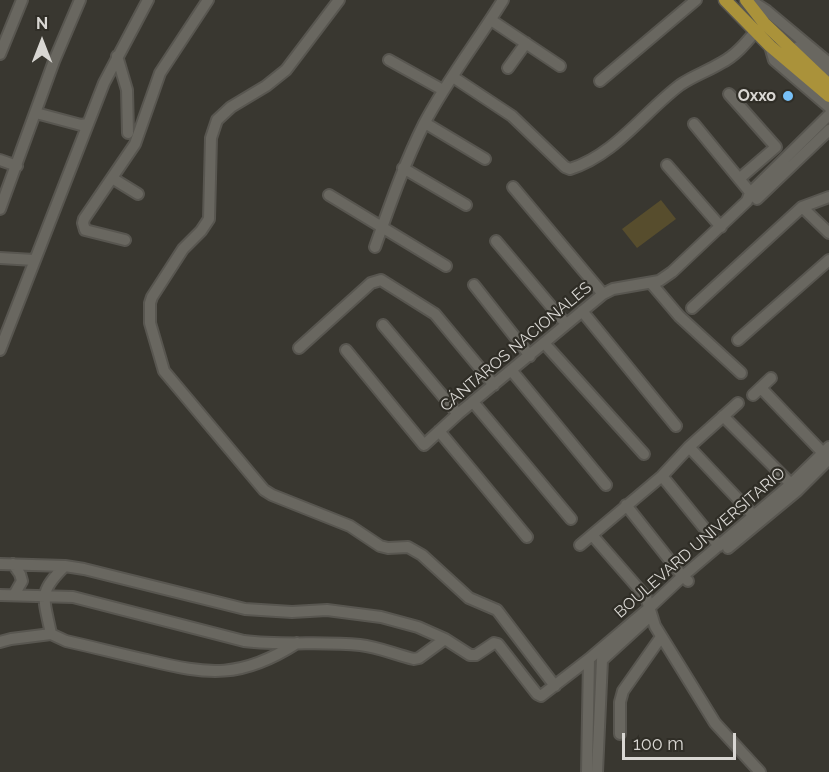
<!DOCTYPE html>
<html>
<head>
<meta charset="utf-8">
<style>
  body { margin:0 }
  #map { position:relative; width:829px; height:772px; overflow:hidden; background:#393730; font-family:Raleway,sans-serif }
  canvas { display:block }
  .north { position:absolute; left:12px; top:12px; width:60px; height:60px; -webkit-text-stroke:4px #2f2d26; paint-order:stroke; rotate:0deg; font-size:16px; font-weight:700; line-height:24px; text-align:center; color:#d9d7d3 }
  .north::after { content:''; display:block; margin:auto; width:21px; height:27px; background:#d9d7d3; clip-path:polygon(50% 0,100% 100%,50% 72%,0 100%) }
  .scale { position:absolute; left:622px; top:733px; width:114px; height:27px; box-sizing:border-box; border:3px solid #d9d7d3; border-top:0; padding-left:8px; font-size:18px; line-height:21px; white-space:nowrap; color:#d9d7d3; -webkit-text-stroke:4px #2f2d26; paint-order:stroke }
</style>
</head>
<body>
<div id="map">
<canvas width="829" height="772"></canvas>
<div class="north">N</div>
<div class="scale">100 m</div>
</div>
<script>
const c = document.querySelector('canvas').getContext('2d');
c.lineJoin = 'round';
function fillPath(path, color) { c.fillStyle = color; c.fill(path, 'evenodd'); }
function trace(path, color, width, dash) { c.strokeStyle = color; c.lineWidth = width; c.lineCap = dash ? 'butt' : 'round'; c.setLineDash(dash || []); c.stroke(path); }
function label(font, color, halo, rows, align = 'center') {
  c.font = font + ' Raleway,sans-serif'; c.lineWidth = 4.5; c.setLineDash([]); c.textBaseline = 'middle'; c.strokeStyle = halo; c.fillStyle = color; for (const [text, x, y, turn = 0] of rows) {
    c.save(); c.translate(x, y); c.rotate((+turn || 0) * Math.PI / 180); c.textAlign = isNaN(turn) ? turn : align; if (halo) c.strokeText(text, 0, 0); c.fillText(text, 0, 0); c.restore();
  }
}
fillPath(new Path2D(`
  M 661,200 L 676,219 L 637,248 L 622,229 Z`), '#574d2d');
const minor = new Path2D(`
  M 339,0 L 286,70 L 266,86 L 231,107 L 217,120 L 211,138 L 209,219 L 201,231 L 183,249 L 152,297 L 150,303 L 150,323 L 164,371 L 264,490 L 272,495 L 350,526 L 380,546 L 388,548 L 408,547 L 422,555 L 469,598 L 497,610 L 555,686
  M 750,0 L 767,11 L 829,63
  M 491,20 L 560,66
  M 770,46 L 774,60 L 829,107
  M 798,47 L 829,74
  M 0,54 L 22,0
  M 117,56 L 127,90 L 128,133
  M 389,60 L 443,90
  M 508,68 L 526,43
  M 453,77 L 512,116 L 565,167 L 570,169 C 615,155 644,112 680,85 C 693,76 708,71 721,63 C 735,56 745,44 755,32
  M 600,81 L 696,0
  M 729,94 L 776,147 L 739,179
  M 36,113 L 81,125 L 87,124
  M 425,123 L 485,159
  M 694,124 L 754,197
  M 0,160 L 17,166
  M 667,165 L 721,227
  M 403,168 L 466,205
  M 112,178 L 138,194
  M 513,187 L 603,294
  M 329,195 L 446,266
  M 757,199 L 829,130
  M 802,207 L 829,233
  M 0,209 L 54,61 L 80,0
  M 125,240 L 85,230 L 83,223 L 84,219 L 135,144 L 160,73 L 208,0
  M 496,241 L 566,324
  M 375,247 C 390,205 404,164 424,124 C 447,80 477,42 503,0
  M 0,258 L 34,260
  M 651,283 L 679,316 L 741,373
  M 474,285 L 530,356
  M 692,308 L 802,207 L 829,197
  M 582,311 L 676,426
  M 383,325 L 458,414
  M 738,340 L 829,260
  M 544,343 L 644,454
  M 299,348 L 371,283 L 381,280 L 435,314 L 494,385
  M 0,350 L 104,83 L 148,0
  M 346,350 L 424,445 L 458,414 L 603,294 L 613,289 L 659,281 L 672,272 L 747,201 L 750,193 L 829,115
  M 511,370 L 606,485
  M 761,388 L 823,453
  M 753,395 L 771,378
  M 473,402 L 571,519
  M 723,416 L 791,484
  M 439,431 L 527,537
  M 689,447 L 754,516
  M 662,476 L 719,546
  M 626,505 L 679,572 L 688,581
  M 592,535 L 646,597 L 655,626 L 715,723 L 760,772
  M 580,545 L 662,476 L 689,447 L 738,403
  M 728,548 L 797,491 L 829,459
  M 0,564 L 65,566 L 84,569 L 245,609 L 292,612 L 327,610 L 381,617 L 418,627 L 445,639 L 470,655 L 476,655 L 494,643 L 498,644 L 537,694 L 541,696 L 589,659 L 649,608 L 683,576 L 791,484 L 829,447
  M 13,564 L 20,574 L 22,581 L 14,595
  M 0,595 L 73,597 L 244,641 C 283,646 322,641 360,645 C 379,647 396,655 414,659 L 419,658 L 445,639
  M 51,634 C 44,598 37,593 65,566
  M 0,642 L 11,639 L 51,634 L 66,641 C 93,647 120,654 147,660 C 209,675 241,679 297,643
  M 620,734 L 620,702 L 623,691 L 661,637
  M 587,772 L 589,659
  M 597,772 L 602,660 L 649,617`);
const major = new Path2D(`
  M 725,0 L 770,46 L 829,96
  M 746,0 L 764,23 L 829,85`);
trace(minor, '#585650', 14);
trace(major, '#585650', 15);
trace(minor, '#696760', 10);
trace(major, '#aa923a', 12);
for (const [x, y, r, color] of [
  [788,96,6,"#77c0f7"]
]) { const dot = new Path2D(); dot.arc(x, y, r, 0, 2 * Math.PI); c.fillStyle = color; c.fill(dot); trace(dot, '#2f2d26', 2); }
label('bold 16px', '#d9d7d3', '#2f2d26', [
  ["Oxxo",776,96]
], 'right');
label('16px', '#d9d7d3', '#2f2d26', [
  ["CÁNTAROS NACIONALES",516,347,-40],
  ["BOULEVARD UNIVERSITARIO",700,543,-41]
]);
</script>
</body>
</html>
